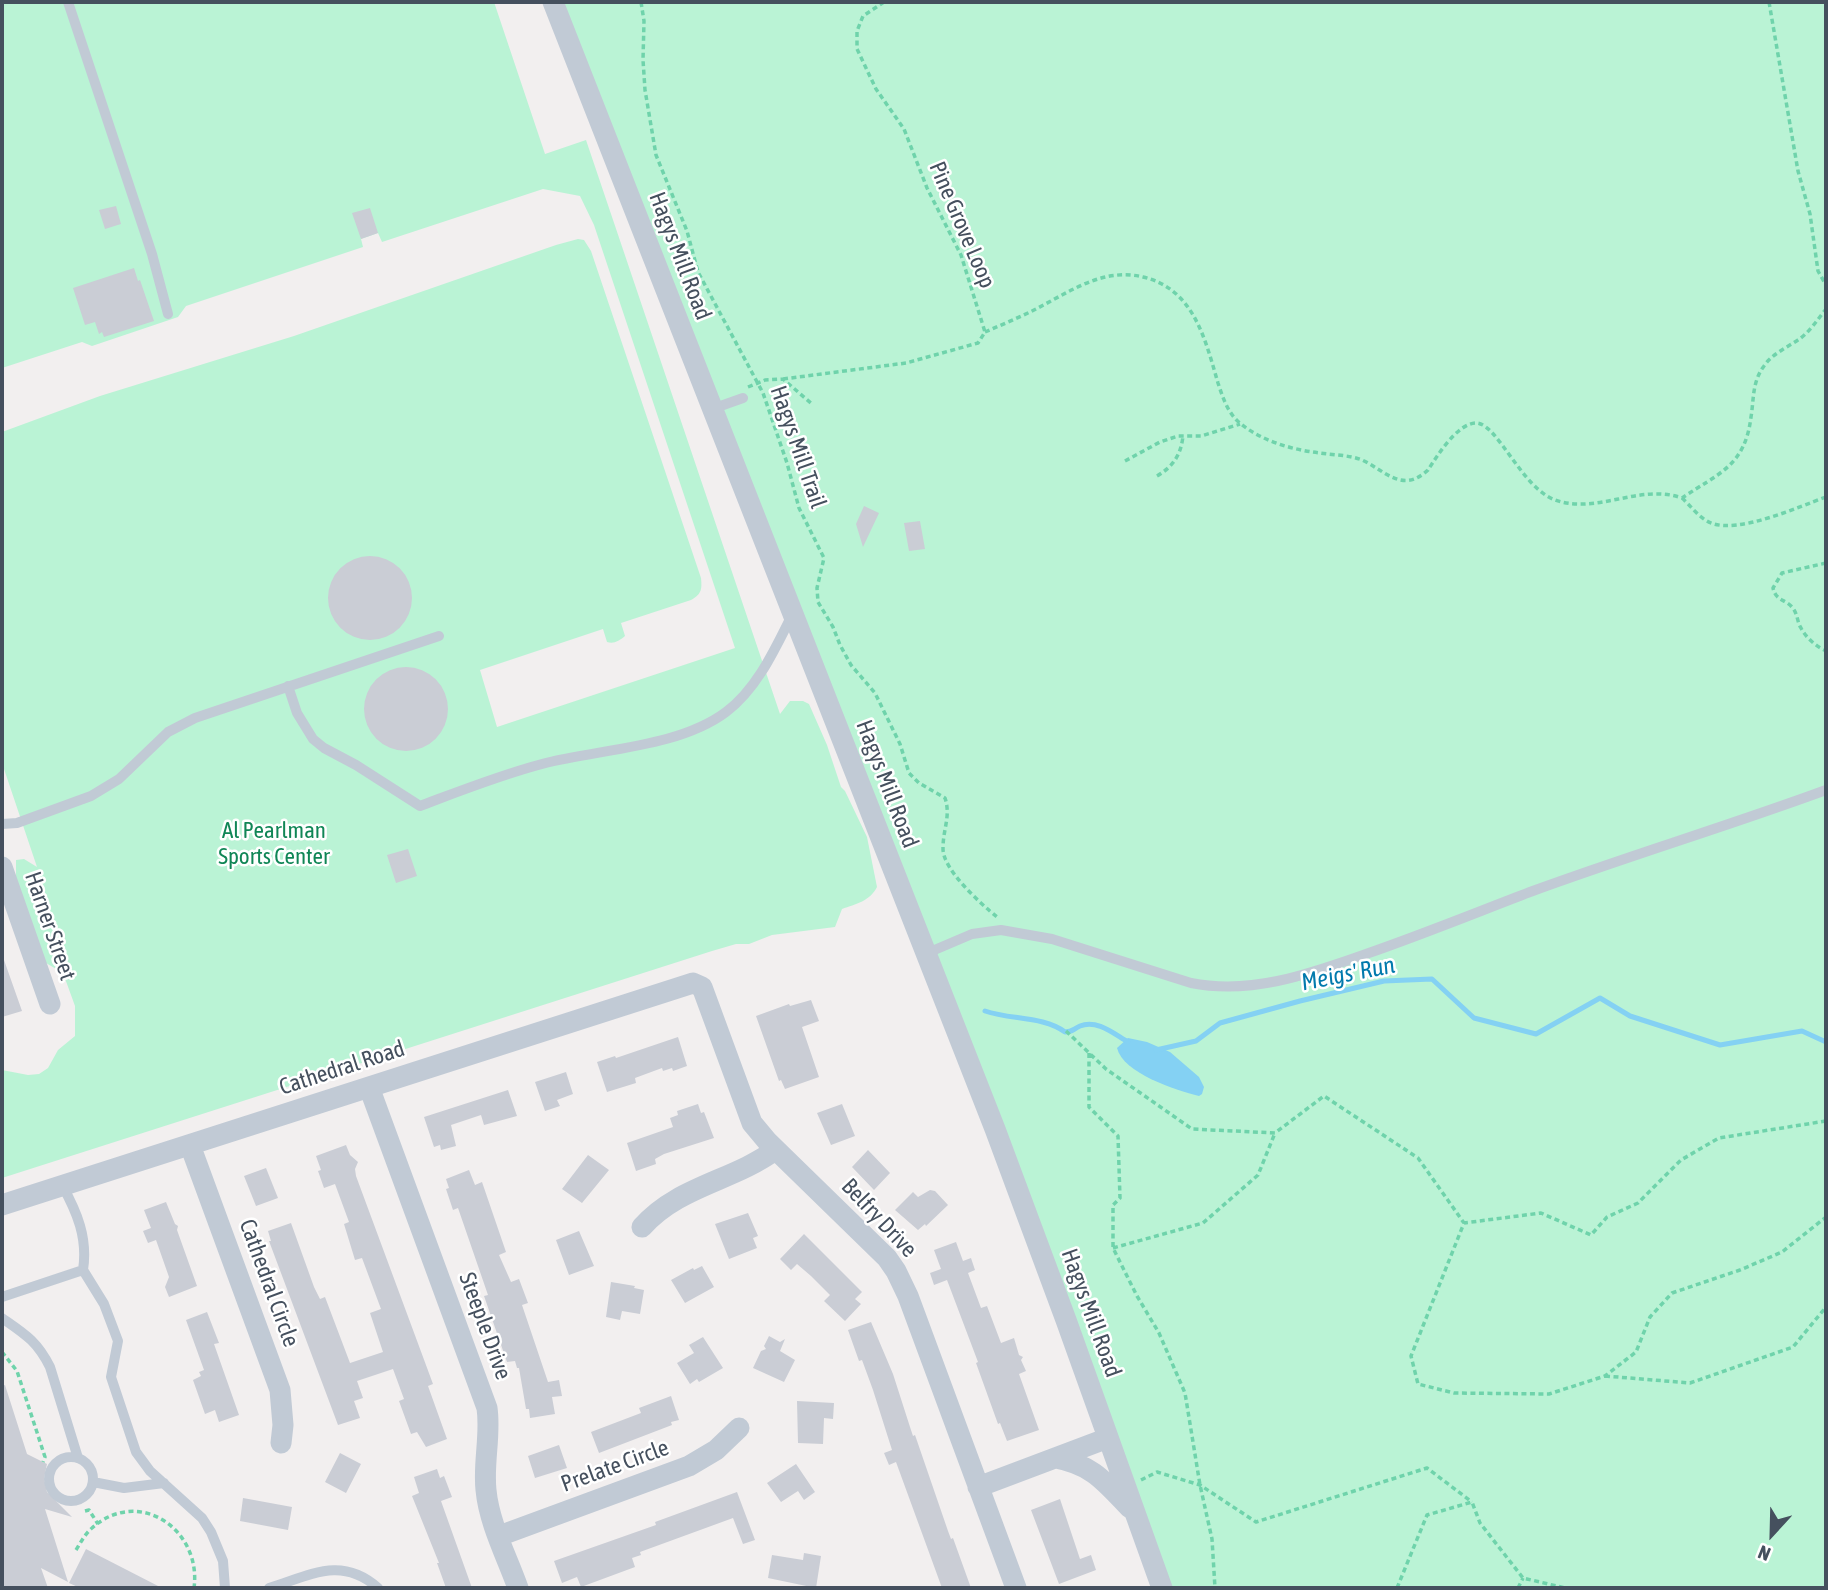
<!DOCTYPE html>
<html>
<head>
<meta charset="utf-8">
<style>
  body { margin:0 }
  #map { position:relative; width:1828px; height:1590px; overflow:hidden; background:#f2efef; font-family:"Asap Condensed",sans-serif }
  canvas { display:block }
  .frame { position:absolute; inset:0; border:4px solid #45505e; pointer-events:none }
  .north { position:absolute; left:1737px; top:1499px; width:70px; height:70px; -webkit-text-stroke:5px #fff; paint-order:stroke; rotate:202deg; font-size:19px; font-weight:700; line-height:28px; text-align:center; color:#45505e }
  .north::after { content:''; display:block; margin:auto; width:24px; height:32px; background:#45505e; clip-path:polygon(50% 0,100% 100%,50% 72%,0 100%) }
</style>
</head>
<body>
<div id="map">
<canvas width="1828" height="1590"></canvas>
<div class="frame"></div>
<div class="north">N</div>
</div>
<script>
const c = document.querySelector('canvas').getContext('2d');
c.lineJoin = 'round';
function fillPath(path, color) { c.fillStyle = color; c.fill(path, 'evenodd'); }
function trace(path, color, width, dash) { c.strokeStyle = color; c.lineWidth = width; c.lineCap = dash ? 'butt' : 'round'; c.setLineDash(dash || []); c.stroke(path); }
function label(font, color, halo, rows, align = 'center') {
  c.font = font + ' "Asap Condensed",sans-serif'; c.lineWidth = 5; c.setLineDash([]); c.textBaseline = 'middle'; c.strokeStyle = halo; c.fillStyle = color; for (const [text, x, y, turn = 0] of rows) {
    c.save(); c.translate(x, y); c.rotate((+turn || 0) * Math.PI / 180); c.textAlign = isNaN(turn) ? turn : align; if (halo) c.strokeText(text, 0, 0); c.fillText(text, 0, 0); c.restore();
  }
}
fillPath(new Path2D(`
  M 2,2 L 494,2 L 545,154 L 586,140 L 780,714 L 790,701 L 803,701 L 809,704 L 827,745 L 841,787 L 845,791 L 867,837 L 877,887 C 870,901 856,904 842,909 L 835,927 L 772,935 L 749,944 L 736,944 L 712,951 L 2,1178 L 2,1070 L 28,1075 L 39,1074 L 48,1068 L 58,1050 L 75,1036 L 75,1006 L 63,973 L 46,963 L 16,881 L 16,860 L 24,859 L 37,867 L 2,763 L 2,432 L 100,396 L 294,336 L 556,245 L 578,239 L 584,240 L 591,251 L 701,578 C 702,589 702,594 691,600 L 621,623 L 625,636 C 619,641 614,644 607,642 L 603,629 L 480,670 L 497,727 L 735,648 L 594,225 L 580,196 L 543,189 L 382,242 L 378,233 L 361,239 L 363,247 L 186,306 L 178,317 L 92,346 L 82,342 L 2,368 Z
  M 562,2 L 1826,2 L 1826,1588 L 1170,1588 Z`), '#baf3d5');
fillPath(new Path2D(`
  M 1128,1038 L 1147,1042 L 1170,1052 L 1199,1077 L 1204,1087 L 1202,1094 L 1199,1096 C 1175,1090 1123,1073 1117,1048 Z`), '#84d1f3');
trace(new Path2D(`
  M 985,1011 C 1011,1020 1043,1016 1065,1032 C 1073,1032 1073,1029 1080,1026 C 1097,1019 1114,1034 1128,1042
  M 1156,1050 L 1196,1041 L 1220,1023 L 1300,1001 L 1384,981 L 1432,979 L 1474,1018 L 1536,1034 L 1600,998 L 1630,1016 L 1720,1045 L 1802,1031 L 1826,1042`), '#84d1f3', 5);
fillPath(new Path2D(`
  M 116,206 L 121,224 L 105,229 L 99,210 Z
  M 370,208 L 378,233 L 361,239 L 352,213 Z
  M 134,268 L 138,281 L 140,280 L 154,321 L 104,337 L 102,332 L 99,334 L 95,322 L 85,325 L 73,288 Z
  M 864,506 L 879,513 L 863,547 L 856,524 Z
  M 920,521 L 925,549 L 909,551 L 904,523 Z
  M328 598a42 42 0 1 1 84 0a42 42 0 1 1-84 0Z
  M364 709a42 42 0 1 1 84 0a42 42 0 1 1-84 0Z
  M 408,849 L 417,876 L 396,883 L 387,855 Z
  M 2,960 L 4,960 L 22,1011 L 2,1017 Z
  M 811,1000 L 819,1021 L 802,1027 L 819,1077 L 785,1089 L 781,1080 L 779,1081 L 756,1016 L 789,1004 L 790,1006 Z
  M 678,1037 L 687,1066 L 673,1071 L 672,1068 L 663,1071 L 662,1068 L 635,1078 L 636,1083 L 607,1092 L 597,1062 L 615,1056 L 616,1058 Z
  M 566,1072 L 573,1094 L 557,1100 L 560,1106 L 545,1111 L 535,1082 Z
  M 508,1090 L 517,1116 L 484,1125 L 481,1115 L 451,1125 L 456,1146 L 441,1150 L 440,1145 L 434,1147 L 424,1117 Z
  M 698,1104 L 701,1113 L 704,1112 L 714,1138 L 664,1154 L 655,1159 L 656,1164 L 636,1171 L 627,1143 L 673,1127 L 670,1118 L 678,1115 L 677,1111 Z
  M 842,1104 L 855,1136 L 831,1145 L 817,1113 Z
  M 346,1145 L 350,1155 L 358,1162 L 355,1169 L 356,1176 L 433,1384 L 428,1386 L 447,1439 L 426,1447 L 417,1432 L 411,1434 L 399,1401 L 404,1399 L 393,1369 L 357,1381 L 363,1398 L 354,1401 L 360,1418 L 338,1425 L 269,1241 L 271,1241 L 268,1231 L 291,1223 L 314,1287 L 320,1299 L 325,1297 L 350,1363 L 383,1352 L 370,1313 L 381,1309 L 362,1258 L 355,1260 L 344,1224 L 349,1222 L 335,1184 L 324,1188 L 318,1171 L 321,1170 L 316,1156 Z
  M 868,1150 L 890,1173 L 874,1190 L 852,1167 Z
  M 588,1155 L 609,1170 L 582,1203 L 562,1189 Z
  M 266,1168 L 278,1198 L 256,1206 L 244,1176 Z
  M 469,1170 L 475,1185 L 482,1182 L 506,1252 L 499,1255 L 511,1282 L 519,1279 L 528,1303 L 522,1305 L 548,1382 L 559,1380 L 562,1396 L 552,1397 L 555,1414 L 530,1418 L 529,1409 L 526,1409 L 519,1368 L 517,1368 L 515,1361 L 507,1362 L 484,1296 L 488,1295 L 458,1208 L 453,1210 L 446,1189 L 449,1188 L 446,1179 Z
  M 930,1190 L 935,1191 L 948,1205 L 926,1226 L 925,1224 L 918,1230 L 895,1210 L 913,1192 L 918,1197 Z
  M 166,1202 L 175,1224 L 178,1226 L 177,1230 L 197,1286 L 169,1297 L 165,1287 L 169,1277 L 156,1240 L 148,1243 L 143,1231 L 151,1228 L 144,1210 Z
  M 748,1213 L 758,1236 L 753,1238 L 757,1248 L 729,1259 L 715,1224 Z
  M 579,1231 L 594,1266 L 569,1275 L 556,1240 Z
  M 804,1234 L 862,1292 L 855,1299 L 861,1304 L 845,1321 L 824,1301 L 830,1295 L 811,1276 L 797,1264 L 791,1270 L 780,1259 Z
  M 956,1242 L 963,1261 L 971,1258 L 975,1270 L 968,1273 L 981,1308 L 987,1306 L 1001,1343 L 1014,1338 L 1019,1355 L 1023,1357 L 1021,1360 L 1026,1371 L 1019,1374 L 1039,1430 L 1007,1441 L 1000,1423 L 998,1424 L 976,1363 L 978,1362 L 947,1280 L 934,1285 L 930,1273 L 941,1269 L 934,1250 Z
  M 702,1266 L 714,1287 L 685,1303 L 671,1280 L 693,1268 L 694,1270 Z
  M 611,1282 L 635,1286 L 634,1288 L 644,1290 L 640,1314 L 622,1311 L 620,1320 L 606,1317 Z
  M 207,1312 L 219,1343 L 214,1344 L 239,1415 L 219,1422 L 215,1410 L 205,1414 L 193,1380 L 201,1376 L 199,1372 L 204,1370 L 186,1320 Z
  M 871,1322 L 893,1374 L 910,1427 L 913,1436 L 915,1435 L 948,1531 L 951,1539 L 953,1538 L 971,1588 L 942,1588 L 896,1462 L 889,1465 L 884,1453 L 892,1450 L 873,1390 L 862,1360 L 859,1361 L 848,1330 Z
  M 769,1336 L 780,1342 L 785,1339 L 780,1351 L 795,1360 L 784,1382 L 753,1368 L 761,1351 L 766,1349 L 764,1346 Z
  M 703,1337 L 723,1368 L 699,1382 L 697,1379 L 690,1384 L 677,1363 L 694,1353 L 689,1345 Z
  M 5,1385 L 27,1454 L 47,1464 L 44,1478 L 47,1492 L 72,1517 L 45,1509 L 68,1582 L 41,1568 L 48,1588 L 2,1588 L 2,1386 Z
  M 671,1396 L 679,1420 L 671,1422 L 672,1425 L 599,1453 L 591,1432 L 641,1413 L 639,1408 Z
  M 797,1401 L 834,1403 L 833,1419 L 824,1418 L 823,1444 L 798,1443 Z
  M 559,1445 L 567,1468 L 535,1478 L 528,1456 Z
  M 340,1453 L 361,1464 L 346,1493 L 325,1482 Z
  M 796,1464 L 815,1492 L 804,1500 L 798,1491 L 781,1502 L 767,1483 Z
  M 437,1469 L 440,1478 L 444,1476 L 452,1497 L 441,1501 L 472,1588 L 446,1588 L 437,1563 L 439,1563 L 412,1496 L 419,1493 L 414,1477 Z
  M 737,1492 L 755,1540 L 743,1544 L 733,1518 L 640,1552 L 641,1555 L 632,1558 L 635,1567 L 581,1587 L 577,1577 L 562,1583 L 554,1561 L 656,1525 L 655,1522 Z
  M 243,1498 L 292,1507 L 288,1530 L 240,1521 Z
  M 1060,1499 L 1080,1559 L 1091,1555 L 1096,1570 L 1059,1584 L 1031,1510 Z
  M 86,1549 L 162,1588 L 80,1588 L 69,1583 Z
  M 804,1553 L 821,1556 L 816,1588 L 768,1578 L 772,1555 L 803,1560 Z`), '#cacdd5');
trace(new Path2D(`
  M 641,2 L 644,21 L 643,60 L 645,90 L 656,155 L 687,231 L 698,272 L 763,393 L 787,463 L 799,508 L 824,558 L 817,588 L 818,602 L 833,627 L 840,645 L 851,665 L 875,693 L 900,744 L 909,773 L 919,783 L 945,798 C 951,816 943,829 943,848 C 942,869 981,904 997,917
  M 884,2 L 863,16 L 857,31 L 857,49 L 876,89 L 904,129 L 927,188 L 961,255 L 985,332
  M 1769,2 L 1798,171 L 1810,214 L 1818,271 L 1826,285
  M 985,332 C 1001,325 1018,318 1034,310 C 1068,293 1102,267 1143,277 C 1194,289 1205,339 1218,383 C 1223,398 1228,414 1241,424 C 1262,441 1293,450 1320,453 C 1334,455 1349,455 1362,460 C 1386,471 1402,494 1428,470 C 1437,456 1458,422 1477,423 C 1498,425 1522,488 1555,500 C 1597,515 1640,483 1682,498 C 1719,473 1745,466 1751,417 C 1754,399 1752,382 1764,366 C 1772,354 1786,348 1798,340 C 1809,333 1818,319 1826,309
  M 783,379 L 906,363 L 978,343 L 985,332
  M 748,387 L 765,380 L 783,379 L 812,404
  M 1125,461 L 1160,442 L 1178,436 L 1201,436 L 1240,424
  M 1157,476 C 1174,466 1181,454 1183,436
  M 1682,498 C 1691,506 1699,518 1711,523 C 1739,534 1798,507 1826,497
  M 1826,563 L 1782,573 L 1773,588 C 1776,601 1785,599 1792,607 C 1798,614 1797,622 1801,628 C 1806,638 1817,647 1826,651
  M 1066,1031 L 1106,1069 L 1192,1129 L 1275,1133 L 1324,1096 L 1418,1158 L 1464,1223
  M 1089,1053 L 1089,1107 L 1118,1136 L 1120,1198 L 1113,1205 L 1113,1248 L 1137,1296 L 1159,1333 L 1185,1393 L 1200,1485 L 1212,1539 L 1215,1588
  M 1826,1121 L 1719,1138 L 1681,1160 L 1638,1203 L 1607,1217 L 1591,1235 L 1541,1213 L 1464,1223 L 1411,1356 L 1418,1384 L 1454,1393 L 1549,1394 L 1605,1376 L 1636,1352 L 1650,1317 L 1672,1293 L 1740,1270 L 1782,1252 L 1826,1217
  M 1113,1248 L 1203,1223 L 1258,1175 L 1275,1133
  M 2,1352 L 17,1371 L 45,1457 L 43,1462
  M 1605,1376 L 1690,1383 L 1793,1347 L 1826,1307
  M 1141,1480 L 1157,1472 L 1200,1485 L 1256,1522 L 1427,1468 L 1472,1502
  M 85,1511 L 89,1510 L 98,1524
  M 76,1550 C 81,1542 85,1534 92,1528 C 139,1486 202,1530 194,1588
  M 1397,1588 L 1427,1515 L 1472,1502 L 1480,1523 L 1523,1578 L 1565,1588
  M 1518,1588 L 1523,1578`), '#6fd3ab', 3.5, [5, 3.5]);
trace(new Path2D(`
  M 68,2 L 152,254 L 168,314
  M 712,409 L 743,398
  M 288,686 L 297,713 L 313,739 L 324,748 L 356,765 L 420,806 C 460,791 500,775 542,764 C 598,749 678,748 726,712 C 757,689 775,649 792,615
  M 2,824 L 17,823 L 91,796 L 119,779 L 168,732 L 195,718 L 439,636
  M 925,954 L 972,934 L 1001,930 L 1052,939 L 1191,983 C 1252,995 1309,974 1366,954 C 1421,935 1475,913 1530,892 C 1628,856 1728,826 1826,790
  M 83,1270 L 104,1304 L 118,1341 L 111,1377 L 136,1452 L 150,1471 L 202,1518 L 211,1532 L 223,1561 L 225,1588
  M 2,1297 L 83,1270 C 88,1238 77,1212 62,1185
  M 2,1318 C 25,1334 37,1341 50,1367 L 78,1458
  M49 1479a22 22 0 1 1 44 0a22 22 0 1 1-44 0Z
  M 93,1482 L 124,1488 L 164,1483
  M 269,1588 C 309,1576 341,1555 378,1588`), '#c1cad5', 10);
trace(new Path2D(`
  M 553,2 L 995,1129 L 1066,1320 L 1162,1588
  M 2,867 L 50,1004
  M 369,1087 L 487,1408 C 491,1435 483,1462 486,1490 C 489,1523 507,1557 518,1588
  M 190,1145 L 280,1390 L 283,1425 L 281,1443
  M 2,1205 L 693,983 L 702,987 L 752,1123 L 767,1141 L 887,1258 L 896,1271 L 908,1296 L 1016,1588
  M 642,1227 C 678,1186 733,1181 775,1150
  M 1056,1458 C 1093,1465 1105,1482 1130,1508
  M 978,1487 L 1108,1438
  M 499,1536 L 689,1466 L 716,1450 L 739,1428`), '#c1cad5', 21);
label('23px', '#45505e', '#fff', [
  ["Pine Grove Loop",962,225,67],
  ["Hagys Mill Road",680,256,69],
  ["Hagys Mill Trail",798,447,71],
  ["Hagys Mill Road",887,784,69],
  ["Harner Street",50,926,71],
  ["Cathedral Road",342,1068,-18],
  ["Belfry Drive",879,1218,47],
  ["Cathedral Circle",269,1283,70],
  ["Hagys Mill Road",1091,1313,70],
  ["Steeple Drive",485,1326,70],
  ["Prelate Circle",615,1466,-20]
]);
label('23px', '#108656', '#fff', [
  ["Al Pearlman",274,831],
  ["Sports Center",274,857]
]);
label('italic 24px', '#027aad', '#fff', [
  ["Meigs' Run",1348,974,-11]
]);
</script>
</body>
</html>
